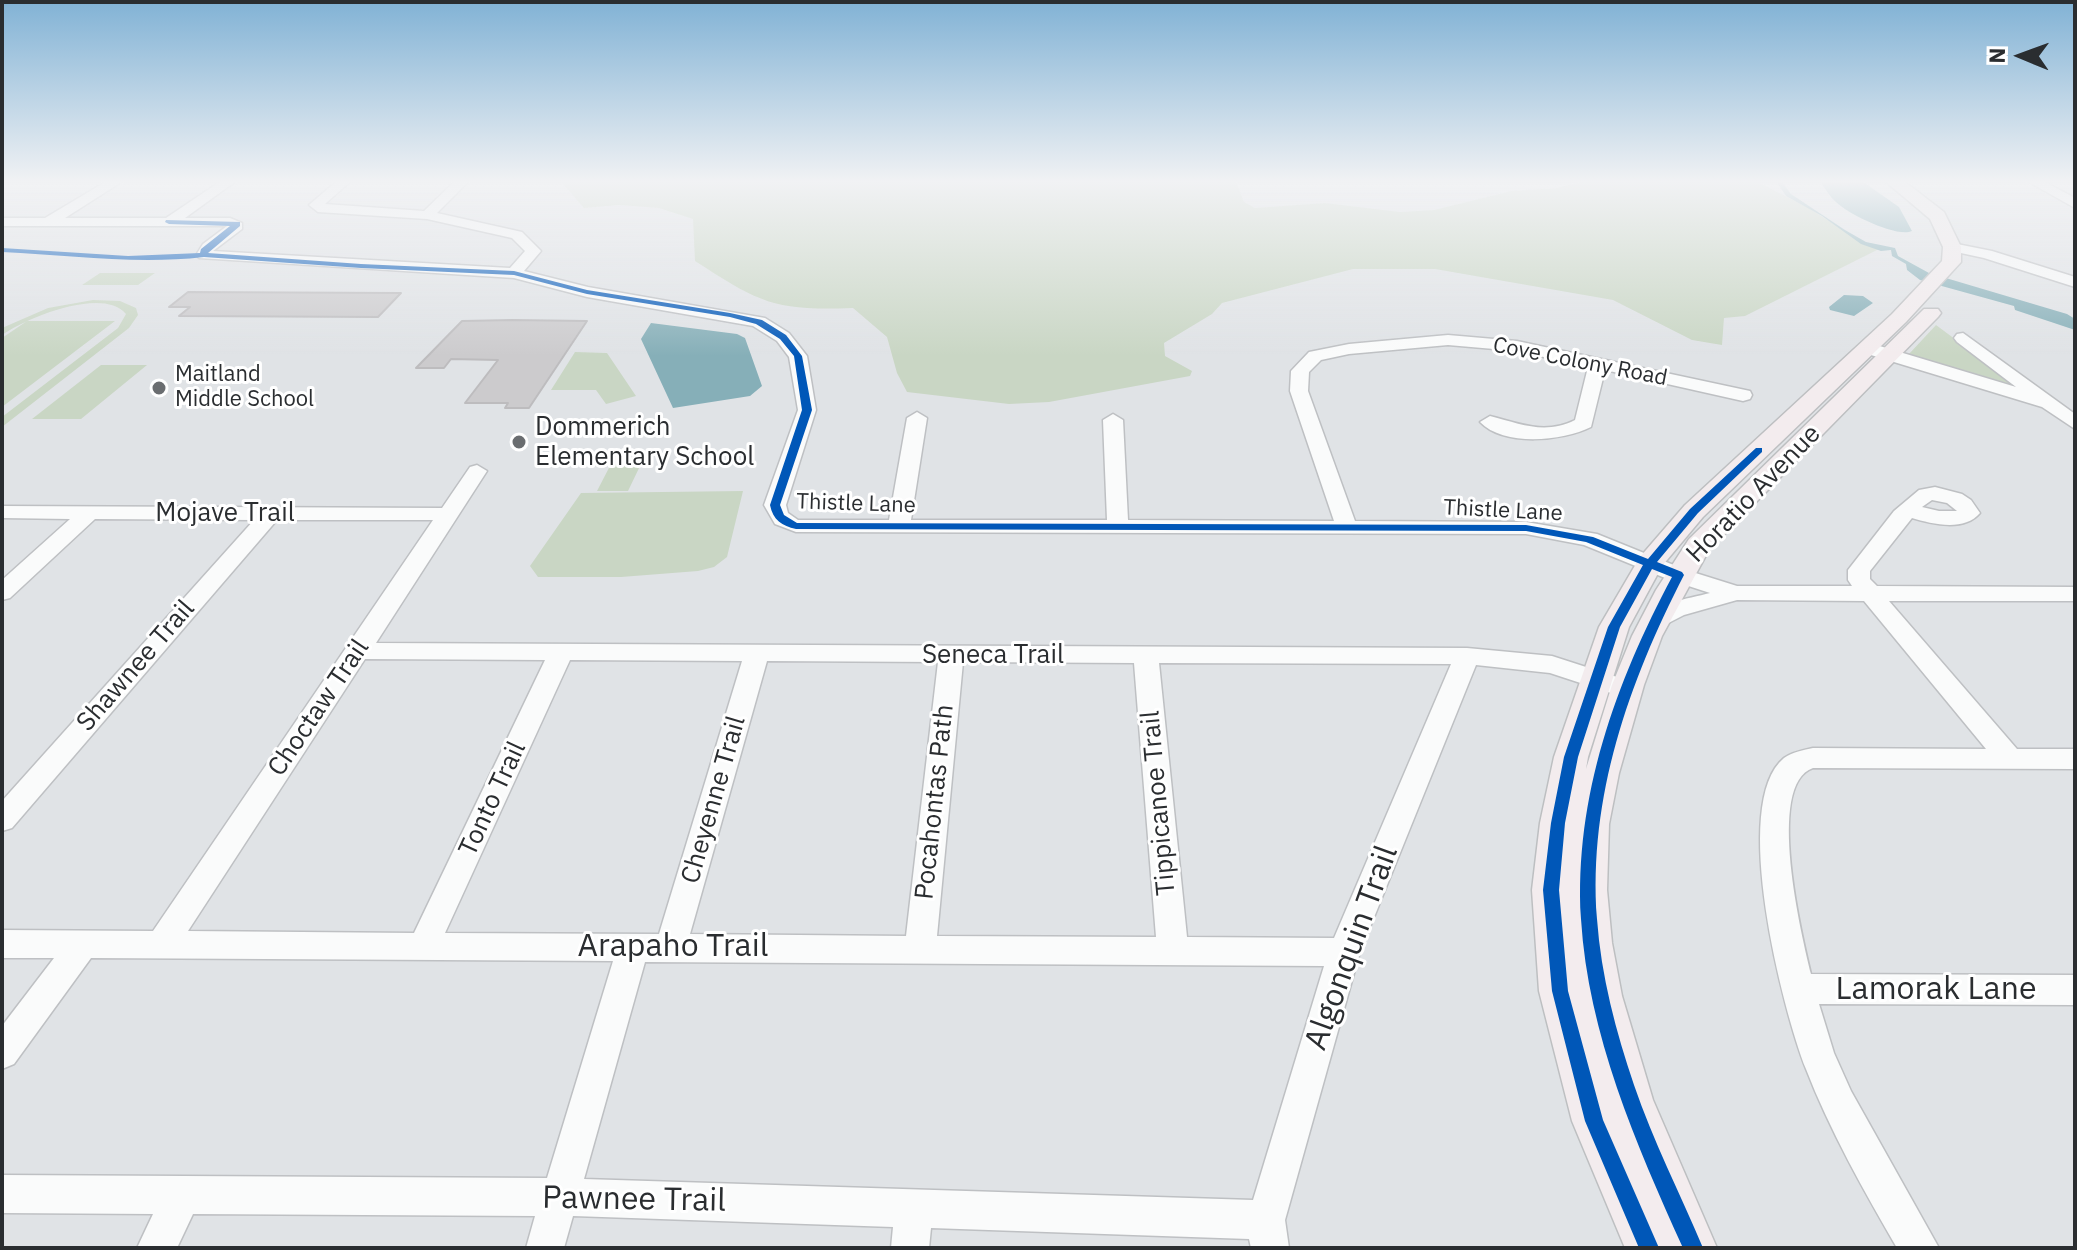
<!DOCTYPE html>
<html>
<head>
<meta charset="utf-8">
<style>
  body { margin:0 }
  #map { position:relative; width:2077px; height:1250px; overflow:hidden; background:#e0e3e6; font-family:"IBM Plex Sans",sans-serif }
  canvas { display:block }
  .frame { position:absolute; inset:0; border:4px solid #2a2d30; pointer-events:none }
  .north { position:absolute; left:1981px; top:16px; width:80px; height:80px; -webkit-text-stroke:6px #fff; paint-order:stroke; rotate:271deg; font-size:22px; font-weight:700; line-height:32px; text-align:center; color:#2a2d30 }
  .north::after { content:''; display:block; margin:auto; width:28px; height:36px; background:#2a2d30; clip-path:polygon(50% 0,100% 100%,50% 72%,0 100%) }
</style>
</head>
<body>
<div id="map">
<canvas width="2077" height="1250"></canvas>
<div class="frame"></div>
<div class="north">N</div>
</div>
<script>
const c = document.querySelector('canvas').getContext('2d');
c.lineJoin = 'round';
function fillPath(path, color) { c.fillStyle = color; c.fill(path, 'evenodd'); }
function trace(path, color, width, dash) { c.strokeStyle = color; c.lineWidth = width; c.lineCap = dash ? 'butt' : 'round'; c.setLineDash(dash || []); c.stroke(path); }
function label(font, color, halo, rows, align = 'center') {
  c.font = font + ' "IBM Plex Sans",sans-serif'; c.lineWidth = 6; c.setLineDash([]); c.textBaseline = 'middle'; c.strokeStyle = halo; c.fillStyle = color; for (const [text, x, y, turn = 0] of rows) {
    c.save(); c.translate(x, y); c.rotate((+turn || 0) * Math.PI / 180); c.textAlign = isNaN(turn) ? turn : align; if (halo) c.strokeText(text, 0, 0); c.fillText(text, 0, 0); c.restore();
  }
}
fillPath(new Path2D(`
  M 560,181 L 1236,181 L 1244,202 L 1255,208 L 1325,203 L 1400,212 L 1434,210 L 1511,191 L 1557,188 L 1584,181 L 1756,181 L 1807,207 L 1861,241 L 1881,248 L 1745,316 L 1724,318 L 1722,345 L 1692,340 L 1613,300 L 1435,269 L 1353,269 L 1222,303 L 1212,314 L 1164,343 L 1165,356 L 1192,371 L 1190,376 L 1049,402 L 1009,404 L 907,392 L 897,373 L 887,337 L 853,308 C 774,311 760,303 695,261 L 693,219 L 659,208 L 619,205 L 584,208 Z
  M 100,273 L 155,273 L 138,285 L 82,285 Z
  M 93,300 L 120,301 L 136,308 L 138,315 L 129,328 L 2,427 L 2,417 L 118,328 L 126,314 C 103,286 26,318 2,335 L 2,328 L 48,308 Z
  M 27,321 L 115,321 L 2,407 L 2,338 Z
  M 1936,325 L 2010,380 L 2013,385 L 1909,354 Z
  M 575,352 L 607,353 L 636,396 L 606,404 L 596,390 L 551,390 Z
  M 101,365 L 147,365 L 81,419 L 32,419 Z
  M 611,464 L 641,464 L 628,491 L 597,491 Z
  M 743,491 L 727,557 L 714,567 L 698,571 L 621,577 L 538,577 L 530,566 L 581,493 Z`), '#c9d6c4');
fillPath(new Path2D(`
  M 1776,181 L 1781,181 L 1791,194 L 1845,230 L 1866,242 L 1895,248 L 1898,256 L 1929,273 L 2067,314 L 2075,319 L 2075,330 L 2015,310 L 2014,306 L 1920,280 L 1907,270 L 1906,264 L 1892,256 L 1891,250 L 1881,251 L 1861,244 L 1822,216 L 1786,196 Z
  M 1820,181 L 1862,181 L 1899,207 L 1912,231 C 1897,238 1848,214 1836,202 C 1829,196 1825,188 1820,181 Z
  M 1844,295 L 1863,296 L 1873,303 L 1854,316 L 1830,310 L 1829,307 Z
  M 651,323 L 737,334 L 745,338 L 762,386 L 750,396 L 673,408 L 641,339 Z`), '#86afb8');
const building = new Path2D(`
  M 188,292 L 401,293 L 378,317 L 179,316 L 190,307 L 169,307 Z
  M 462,321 L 512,320 L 587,321 L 529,408 L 505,408 L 508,403 L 465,403 L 498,360 L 451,359 L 444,368 L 416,368 Z`);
fillPath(building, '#cccbcd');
trace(building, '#bdbcbe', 2);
const minor = new Path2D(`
  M 107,181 L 123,181 L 65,218 L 166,218 L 221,181 L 236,181 L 185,218 L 230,218 L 242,223 L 242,229 L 213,251 L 510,268 L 525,251 L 512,238 L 427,219 L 318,212 L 309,205 L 337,181 L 351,181 L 325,204 L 424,211 L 455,181 L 469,181 L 437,213 L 522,232 L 541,251 L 524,271 L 588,287 L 765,318 L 789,333 L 807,356 L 816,410 L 786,505 L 788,513 L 798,520 L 889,520 L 907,418 L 917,412 L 927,418 L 911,520 L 1107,520 L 1103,420 L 1113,414 L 1123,420 L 1128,520 L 1334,521 L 1290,391 L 1291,371 L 1309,352 L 1349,344 L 1448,335 L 1517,341 L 1750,391 L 1752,395 L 1750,399 L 1743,401 L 1605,370 L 1591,427 C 1563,441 1504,447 1480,422 L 1490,416 C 1521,424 1545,435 1575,420 L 1588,367 L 1517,351 L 1448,345 L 1349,354 L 1321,360 L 1309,372 L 1308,391 L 1355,521 L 1526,522 L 1597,534 L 1686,570 L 1737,586 L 1852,586 L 1848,580 L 1848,570 L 1894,511 L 1919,490 L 1935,487 L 1962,494 L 1971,500 L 1980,513 C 1964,532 1932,524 1912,518 L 1870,571 L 1870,579 L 1877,586 L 2075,587 L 2075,601 L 1889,601 L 2017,749 L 2075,749 L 2075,769 L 1813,768 C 1765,784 1802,937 1811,974 L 2075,975 L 2075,1005 L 1819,1004 L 1834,1053 L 1851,1091 L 1939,1248 L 1897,1248 C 1864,1191 1830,1131 1806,1069 C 1783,1011 1729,803 1784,758 C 1792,752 1804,750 1813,748 L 1986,749 L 1864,601 L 1737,600 L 1684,615 L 1651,632 L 1643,630 L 1639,624 C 1652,603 1688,599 1710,593 L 1670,580 L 1584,545 L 1526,534 L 796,532 L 775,524 L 764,505 L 798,410 L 789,357 L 777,341 L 753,326 L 587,297 L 514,278 L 199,258 L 196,255 L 203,244 L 227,226 L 2,226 L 2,218 L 45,218 ZM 1932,500 L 1947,503 L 1957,511 L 1939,511 L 1922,507 Z
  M 2027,181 L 2043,181 L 2075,198 L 2075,208 Z
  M 1952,243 L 1992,251 L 2075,277 L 2075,287 L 1984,258 L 1947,250 L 1945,247 Z
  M 1963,333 L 2075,414 L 2075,429 L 2042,407 L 1861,352 L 1858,348 L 1867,343 L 1873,344 L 2016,387 L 1957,342 L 1954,338 L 1957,334 Z
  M 477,465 L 487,471 L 376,643 L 1467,648 L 1552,656 L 1620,678 L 1624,684 L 1620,690 L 1611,693 L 1550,673 L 1476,665 L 1360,952 L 1285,1220 L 1289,1248 L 1251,1248 L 1249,1239 L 931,1228 L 929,1248 L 891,1248 L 893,1227 L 573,1216 L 564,1248 L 526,1248 L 535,1216 L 193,1214 L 177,1248 L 137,1248 L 153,1214 L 2,1213 L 2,1175 L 547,1178 L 613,961 L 91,958 L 14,1064 L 2,1069 L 2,1026 L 54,958 L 2,958 L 2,930 L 153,931 L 433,520 L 277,520 L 12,828 L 2,831 L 2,801 L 254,520 L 95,519 L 10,598 L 2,600 L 2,580 L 70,519 L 2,518 L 2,506 L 442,508 L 470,467 ZM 365,659 L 545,660 L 414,933 L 188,931 ZM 570,660 L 742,661 L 659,934 L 445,933 ZM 767,661 L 938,662 L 906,936 L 690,934 ZM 963,662 L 1134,663 L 1156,937 L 937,936 ZM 1159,663 L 1451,664 L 1334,938 L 1187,937 ZM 645,962 L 1324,966 L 1253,1200 L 584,1179 Z`);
const major = new Path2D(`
  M 1885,181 L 1904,181 L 1944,212 L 1961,247 L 1961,262 L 1906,322 L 1703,517 L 1662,566 L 1629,627 L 1588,757 L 1586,769 L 1612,685 L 1632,636 L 1656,590 L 1689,539 L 1924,309 L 1938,309 L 1941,313 L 1938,317 L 1709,550 L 1662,636 L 1644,685 L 1619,773 L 1609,824 L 1607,890 L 1612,943 L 1622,996 L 1653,1100 L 1717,1248 L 1625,1248 L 1572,1121 L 1539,991 L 1532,890 L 1540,823 L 1554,757 L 1599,627 L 1640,557 L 1685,505 L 1892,314 L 1942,261 L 1943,247 L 1930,219 Z`);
trace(minor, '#bec0c3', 3);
trace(major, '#bdbfc1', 3);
fillPath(minor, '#fafbfb');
fillPath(major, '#f3ecee');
fillPath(new Path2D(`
  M 166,220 L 240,222 L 240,226 L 208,253 L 361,264 L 514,271 L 587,290 L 730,313 L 762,320 L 786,335 L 802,356 L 812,410 L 780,505 L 784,515 L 797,523 L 1526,525 L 1593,537 L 1648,559 L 1690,509 L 1756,448 L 1762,448 L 1762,452 L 1698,513 L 1657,562 L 1682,572 L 1684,575 C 1629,682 1588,797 1597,919 C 1601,976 1616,1032 1634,1085 C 1653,1141 1680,1193 1703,1248 L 1683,1248 C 1636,1144 1588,1034 1581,919 C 1574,797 1616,682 1672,577 L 1652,569 L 1620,627 L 1578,757 L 1565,823 L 1559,890 L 1568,991 L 1603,1120 L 1659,1248 L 1639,1248 L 1585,1121 L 1552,991 L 1543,890 L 1551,823 L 1564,757 L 1608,627 L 1643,565 L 1586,542 L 1526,531 L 796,529 C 782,526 773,520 770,505 L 802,410 L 794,356 L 780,339 L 756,324 L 730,317 L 587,294 L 514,275 L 361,268 L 204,257 C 136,265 70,255 2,252 L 2,248 L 128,256 L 200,253 L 201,249 L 230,226 L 169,224 L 165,222 Z`), '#0057b8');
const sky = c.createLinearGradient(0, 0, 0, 356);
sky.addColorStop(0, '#81b2d5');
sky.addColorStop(0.51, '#f1f2f4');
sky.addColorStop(1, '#f1f2f400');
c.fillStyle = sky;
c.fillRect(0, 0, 2077, 356);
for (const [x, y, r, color] of [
  [159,388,8,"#6a6d70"],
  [519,442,8,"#6a6d70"]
]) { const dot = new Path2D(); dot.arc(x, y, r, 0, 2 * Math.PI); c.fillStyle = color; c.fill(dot); trace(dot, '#fff', 3); }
label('22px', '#2a2d30', '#fff', [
  ["Cove Colony Road",1580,362,11],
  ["Thistle Lane",856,504,2],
  ["Thistle Lane",1503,511,3]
]);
label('22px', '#2a2d30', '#fff', [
  ["Maitland",175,375],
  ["Middle School",175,400]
], 'left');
label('26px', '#2a2d30', '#fff', [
  ["Dommerich",535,427],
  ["Elementary School",535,457]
], 'left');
label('26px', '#2a2d30', '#fff', [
  ["Horatio Avenue",1754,494,-46],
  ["Mojave Trail",225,513],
  ["Seneca Trail",993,655],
  ["Shawnee Trail",136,666,-49],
  ["Choctaw Trail",319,708,-56],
  ["Tonto Trail",493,799,-65],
  ["Cheyenne Trail",714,800,-74],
  ["Pocahontas Path",935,802,-84],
  ["Tippicanoe Trail",1159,803,-95]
]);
label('32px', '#2a2d30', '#fff', [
  ["Arapaho Trail",673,947],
  ["Algonquin Trail",1352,948,-70],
  ["Lamorak Lane",1936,990],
  ["Pawnee Trail",634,1200,1]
]);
</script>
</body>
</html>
